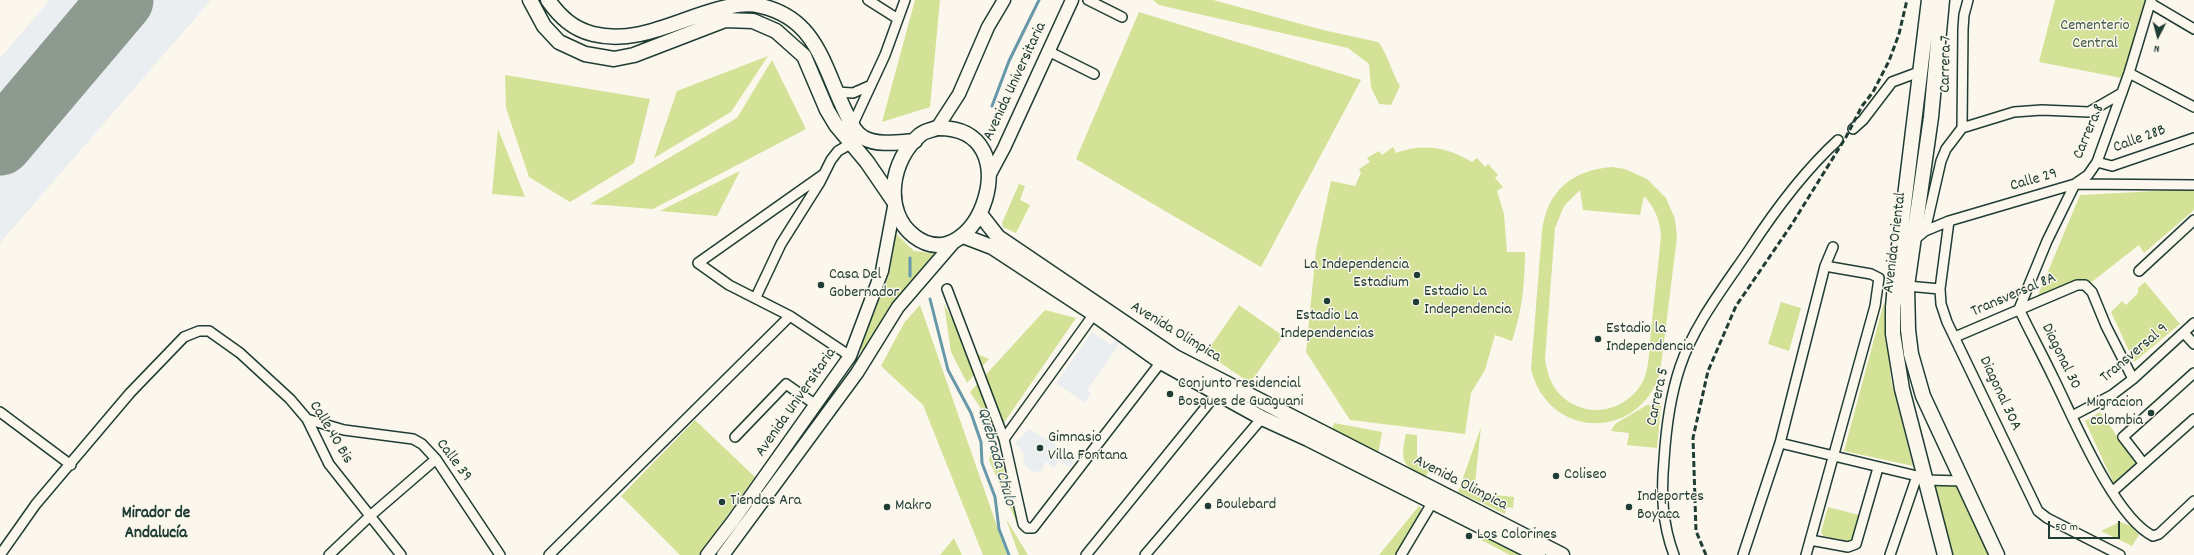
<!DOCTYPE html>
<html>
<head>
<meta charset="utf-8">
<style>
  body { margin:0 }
  #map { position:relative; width:2194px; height:555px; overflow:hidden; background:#fbf7ec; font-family:Dekko,sans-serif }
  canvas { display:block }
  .north { position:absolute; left:2138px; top:16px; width:40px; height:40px; -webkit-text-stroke:3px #fbf7ec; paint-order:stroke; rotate:186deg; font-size:11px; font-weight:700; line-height:16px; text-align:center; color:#1f3d34 }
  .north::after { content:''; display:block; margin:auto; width:14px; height:18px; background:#1f3d34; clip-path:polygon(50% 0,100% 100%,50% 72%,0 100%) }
  .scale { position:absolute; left:2048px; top:521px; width:72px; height:18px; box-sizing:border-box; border:2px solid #1f3d34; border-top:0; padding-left:5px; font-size:12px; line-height:14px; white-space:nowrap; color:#1f3d34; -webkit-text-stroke:3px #fbf7ec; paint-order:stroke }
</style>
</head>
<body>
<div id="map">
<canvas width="2194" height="555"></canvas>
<div class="north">N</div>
<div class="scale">50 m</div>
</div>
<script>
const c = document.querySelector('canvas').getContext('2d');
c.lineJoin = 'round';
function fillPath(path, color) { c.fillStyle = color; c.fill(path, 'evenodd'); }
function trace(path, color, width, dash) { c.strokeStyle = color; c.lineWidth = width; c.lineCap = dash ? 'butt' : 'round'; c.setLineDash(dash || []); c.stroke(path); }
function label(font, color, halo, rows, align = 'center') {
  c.font = font + ' Dekko,sans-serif'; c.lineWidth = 3; c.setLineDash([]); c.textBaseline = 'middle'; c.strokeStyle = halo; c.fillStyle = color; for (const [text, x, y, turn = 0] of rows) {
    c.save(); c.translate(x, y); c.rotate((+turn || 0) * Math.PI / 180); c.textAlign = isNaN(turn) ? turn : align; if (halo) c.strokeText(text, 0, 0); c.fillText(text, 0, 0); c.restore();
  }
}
fillPath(new Path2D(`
  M 50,0 L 211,0 L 0,243 L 0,58 Z
  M 1092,332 L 1111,345 L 1115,340 L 1120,343 L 1087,390 L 1091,393 L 1085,403 L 1056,383 Z
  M 1029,429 L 1077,458 L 1070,467 L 1059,461 L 1054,468 L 1046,461 L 1042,471 L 1032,472 L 1023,462 L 1024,453 L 1015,443 Z`), '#eaeef1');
fillPath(new Path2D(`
  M 915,0 L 940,0 L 930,107 L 882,122 Z
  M 1153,0 L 1213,0 L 1323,30 L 1378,42 C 1386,50 1392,73 1400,86 L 1391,105 L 1379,104 L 1371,87 L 1369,64 L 1348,48 L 1159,5 Z
  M 2055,0 L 2145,0 L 2122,78 L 2039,62 Z
  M 1139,12 L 1361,80 L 1261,267 L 1076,159 Z
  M 768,56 L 731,112 L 654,158 L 677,91 Z
  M 772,60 L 806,129 L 653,209 L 590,204 L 737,118 Z
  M 505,75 L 650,99 L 634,163 L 570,202 L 529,177 L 506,108 Z
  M 498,129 L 525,197 L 492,194 Z
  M 1393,147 L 1396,153 C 1423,143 1447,147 1472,162 L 1477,158 L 1485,167 L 1488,164 L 1498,175 L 1495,178 L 1503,187 L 1497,191 L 1504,214 L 1507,252 L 1525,252 C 1525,283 1522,312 1512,341 L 1495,335 L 1485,370 L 1471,393 L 1465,434 L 1350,420 L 1306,352 L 1316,250 L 1331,181 L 1355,186 L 1361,173 L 1359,169 L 1370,162 L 1367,158 L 1379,151 L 1382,155 Z
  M 1612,167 L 1625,169 L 1647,179 L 1666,198 L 1675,219 L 1677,237 L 1660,374 C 1637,442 1548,439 1531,369 L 1542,231 C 1547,191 1572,170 1612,167 ZM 1580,190 L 1583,210 L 1640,215 L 1644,196 C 1655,208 1660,220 1661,236 C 1658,268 1654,299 1651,331 C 1649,346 1650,364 1644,379 C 1633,404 1602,417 1577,406 C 1556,397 1548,380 1545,359 L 1555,228 L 1564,206 Z
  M 740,171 L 717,216 L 660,211 Z
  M 1019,184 L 1025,186 L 1020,200 L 1030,205 L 1016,233 L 1003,227 L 1002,223 Z
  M 2194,189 L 2194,210 L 2144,253 L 2139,245 L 2093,281 L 2036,300 L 2080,195 Z
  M 896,234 L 914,251 L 939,254 L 896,298 L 869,349 L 864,353 L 861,351 L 861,346 L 889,275 Z
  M 2145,282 L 2180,324 L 2134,362 L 2111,312 L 2122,301 L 2126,305 L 2138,293 L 2138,288 Z
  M 1781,302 L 1801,308 L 1789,351 L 1768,344 Z
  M 1884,302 L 1891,380 L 1913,466 L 1844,451 Z
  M 944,304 L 968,350 L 989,359 L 967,383 L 951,352 Z
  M 920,305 L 1007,555 L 983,555 L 923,405 L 881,366 L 904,323 Z
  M 1239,305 L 1283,336 L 1250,383 L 1206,353 Z
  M 1045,310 L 1076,318 L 997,433 L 970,392 Z
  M 1647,405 L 1661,406 L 1657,448 L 1627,445 L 1629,433 L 1611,431 L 1615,424 Z
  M 2100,412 L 2137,464 L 2114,484 L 2085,421 Z
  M 695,420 L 755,477 L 699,555 L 680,555 L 621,496 Z
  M 1334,423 L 1382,432 L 1378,455 L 1332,430 Z
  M 1481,427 L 1474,493 L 1514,497 L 1513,508 L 1506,507 L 1505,514 L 1458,492 Z
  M 1406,434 L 1417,435 L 1417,456 L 1432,466 L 1425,478 C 1402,465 1400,461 1406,434 Z
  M 995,437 L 1020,530 L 989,460 Z
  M 1956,484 L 1974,516 L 1991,555 L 1950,555 L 1930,485 Z
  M 1419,506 L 1423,510 L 1398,555 L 1379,555 Z
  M 1828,507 L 1859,515 L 1852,540 L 1849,541 L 1823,536 L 1821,532 Z
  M 1006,519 L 1028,555 L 1019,555 Z
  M 2120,522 L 2132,526 L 2139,535 L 2132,546 L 2101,531 Z
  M 1485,532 L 1523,555 L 1510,555 L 1481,540 Z
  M 954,538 L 962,555 L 940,555 Z`), '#d3e296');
trace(new Path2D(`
  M 992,106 L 1009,61 L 1039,0
  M 910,258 L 910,276
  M 930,299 L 948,370 L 971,413 L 981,442 L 982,463 L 995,497 L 999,529 L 1009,555`), '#6798aa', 3);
trace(new Path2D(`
  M 0,143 L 121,0`), '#8d9a90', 65);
const street = new Path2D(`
  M 868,0 L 898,19
  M 1088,0 L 1122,17
  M 2151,0 L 2129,73 L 2097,162 L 2088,175 L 2075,184 L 2047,241 L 2019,309 C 2030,332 2042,354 2053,377 C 2073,417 2114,517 2153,536 L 2159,534 L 2194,501
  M 2150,3 L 2194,29
  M 1048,51 L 1094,74
  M 2129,73 L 2194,107
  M 836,92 L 853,93 L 869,86
  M 852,126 L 885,55 L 905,0
  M 1962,128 L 1963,29 L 1964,15 L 1968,0
  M 1853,129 L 1863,120 L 1892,82 L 1919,72
  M 2097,162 L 2112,166 L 2194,138
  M 824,174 L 698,263 L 729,285 L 790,316 L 850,356
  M 1949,221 L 1940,289 L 1941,304 L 1947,322 L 2038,511 L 2047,518 L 2120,555
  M 1925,231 L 1941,161 L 1946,149 L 1962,128 L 2014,112 L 2042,110 L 2089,112 L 2122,93
  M 1913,241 L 1925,231 L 1949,221 L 2075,184 L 2194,185
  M 2139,271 L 2194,220
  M 1907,286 L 1940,289
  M 947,289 L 1004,439 L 1023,524 L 1027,528 L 1033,528 L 1161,362
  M 756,297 L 781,244 L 820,182 L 831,160 L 838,151 L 852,143
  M 2184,333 L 2194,344
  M 1955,337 L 2077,285 L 2085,285 L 2092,292 L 2106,326 L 2133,379
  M 0,412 L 71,465
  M 2072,416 L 2112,395 L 2133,379 L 2194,323
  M 307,419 L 344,430 L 413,439 L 422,444 L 436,459 L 500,555
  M 735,437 L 786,384 L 816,405
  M 1004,439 L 1094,314
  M 1780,443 L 1917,476 L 1925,480 L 1961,481
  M 2143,463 L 2123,437 L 2194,373
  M 2112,492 L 2194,419
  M 1810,540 L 1848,547 L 1856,544 L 1878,468
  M 0,555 L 36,504 L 130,393 L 184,337 L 199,331 L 209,331 L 240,353 L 290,399 L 307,419 L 329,464 L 401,555
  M 329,555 L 370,516 L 436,459
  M 549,555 L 790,316
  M 1086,555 L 1218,392
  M 1145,555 L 1262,418
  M 1401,555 L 1435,498
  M 1674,555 C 1662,523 1661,493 1664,460 C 1666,428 1670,397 1680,367 C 1694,325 1724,287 1749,250 C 1775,210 1803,172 1838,140
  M 1743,555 L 1780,443 L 1825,266 L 1833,247
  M 1806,555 L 1875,306 L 1879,278 L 1871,274 L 1825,266
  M 1890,555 L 1917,476`);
const secondary = new Path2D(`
  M 937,128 L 959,94 L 988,27 L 1004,0
  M 989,176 L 1004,148 L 1072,0
  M 707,555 L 733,521 L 850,356 L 882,271 L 894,207
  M 723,555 L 857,373 L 898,307 L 954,242`);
const primary = new Path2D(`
  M 530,0 L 544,26 L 559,42 L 585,54 L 614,59 L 634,55 L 725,20 L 753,21 L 776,31 L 804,56 L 827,110 L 836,125 L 867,162 L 893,200
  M 548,0 C 560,17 573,29 593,34 C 637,45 677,20 719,9 C 731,6 747,2 761,6 C 817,19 823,66 845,111 C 850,121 854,133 864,138 C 878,146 900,142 915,141
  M 1929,0 L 1897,262 L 1893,307 L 1893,334 L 1902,389 L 1945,555
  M 1942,0 L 1931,117 L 1907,286 L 1908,330 L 1911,354 L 1923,396 L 1997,555
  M 937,128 C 1034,126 976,284 914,236 C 882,211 891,159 920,135 C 924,131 932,130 937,128 Z
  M 980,214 L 998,237 L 1175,357 L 1562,555
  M 963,236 L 992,247 L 1094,314 L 1161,362 L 1262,418 L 1308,439 L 1538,555`);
trace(street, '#1f3d34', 12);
trace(secondary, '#1f3d34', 15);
trace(primary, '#1f3d34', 17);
trace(street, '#fbf7ec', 9);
trace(secondary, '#fbf7ec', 12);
trace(primary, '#fbf7ec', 14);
trace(new Path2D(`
  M 1706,555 L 1696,531 L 1693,438 L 1708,371 L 1736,306 L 1792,224 L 1846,137 L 1862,106 L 1873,92 L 1889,61 L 1899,34 L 1907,0`), '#1f3d34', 3, [6, 3]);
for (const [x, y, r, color] of [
  [1417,275,4,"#1f3d34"],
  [821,285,4,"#1f3d34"],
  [1327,301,4,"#1f3d34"],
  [1416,302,4,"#1f3d34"],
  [1598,339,4,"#1f3d34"],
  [1170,394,4,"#1f3d34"],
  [2151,413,4,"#1f3d34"],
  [1040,448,4,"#1f3d34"],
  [1556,476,4,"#1f3d34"],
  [722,502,4,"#1f3d34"],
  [1208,506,4,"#1f3d34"],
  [887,507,4,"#1f3d34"],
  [1629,507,4,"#1f3d34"],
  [1469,536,4,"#1f3d34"]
]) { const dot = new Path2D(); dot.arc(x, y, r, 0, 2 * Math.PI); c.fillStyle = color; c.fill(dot); trace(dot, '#fbf7ec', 1.5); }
label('16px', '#435e48', '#fbf7ec', [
  ["Cementerio",2095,27],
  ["Central",2095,45]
]);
label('16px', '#1f3d34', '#fbf7ec', [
  ["Carrera 7",1947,64,-89],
  ["Avenida Universitaria",1016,82,-65],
  ["Carrera 8",2090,132,-67],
  ["Calle 28B",2140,140,-20],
  ["Calle 29",2034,181,-16],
  ["Avenida Oriental",1896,243,-83],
  ["Transversal 8A",2014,296,-23],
  ["Avenida Olimpica",1175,333,31],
  ["Transversal 9",2135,354,-40],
  ["Diagonal 30",2060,357,64],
  ["Diagonal 30A",1999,394,65],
  ["Carrera 5",1659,397,-78],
  ["Avenida Universitaria",797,403,-55],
  ["Calle 40 Bis",330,433,59],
  ["Calle 39",453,461,53],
  ["Avenida Olimpica",1460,484,27]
]);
label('16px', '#1f3d34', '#fbf7ec', [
  ["La Independencia",1409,266,"right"],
  ["Estadium",1409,284,"right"],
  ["Casa Del",829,276],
  ["Gobernador",829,294],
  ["Estadio La",1424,293],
  ["Independencia",1424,311],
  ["Estadio La",1327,317,"center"],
  ["Independencias",1327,335,"center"],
  ["Estadio la",1606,330],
  ["Independencia",1606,348],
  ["Conjunto residencial",1178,385],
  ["Bosques de Guaguani",1178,403],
  ["Migracion",2143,404,"right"],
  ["colombia",2143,422,"right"],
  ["Gimnasio",1048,439],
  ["Villa Fontana",1048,457],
  ["Coliseo",1564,476],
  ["Indeportes",1637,498],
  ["Boyaca",1637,516],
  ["Tiendas Ara",730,502],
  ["Boulebard",1216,506],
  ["Makro",895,507],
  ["Los Colorines",1477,536]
], 'left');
label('italic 17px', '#375b5b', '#fbf7ec', [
  ["Quebrada Chulo",995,457,74]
]);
label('bold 17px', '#1f3d34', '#fbf7ec', [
  ["Mirador de",156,515],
  ["Andalucía",156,535]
]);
</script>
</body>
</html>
